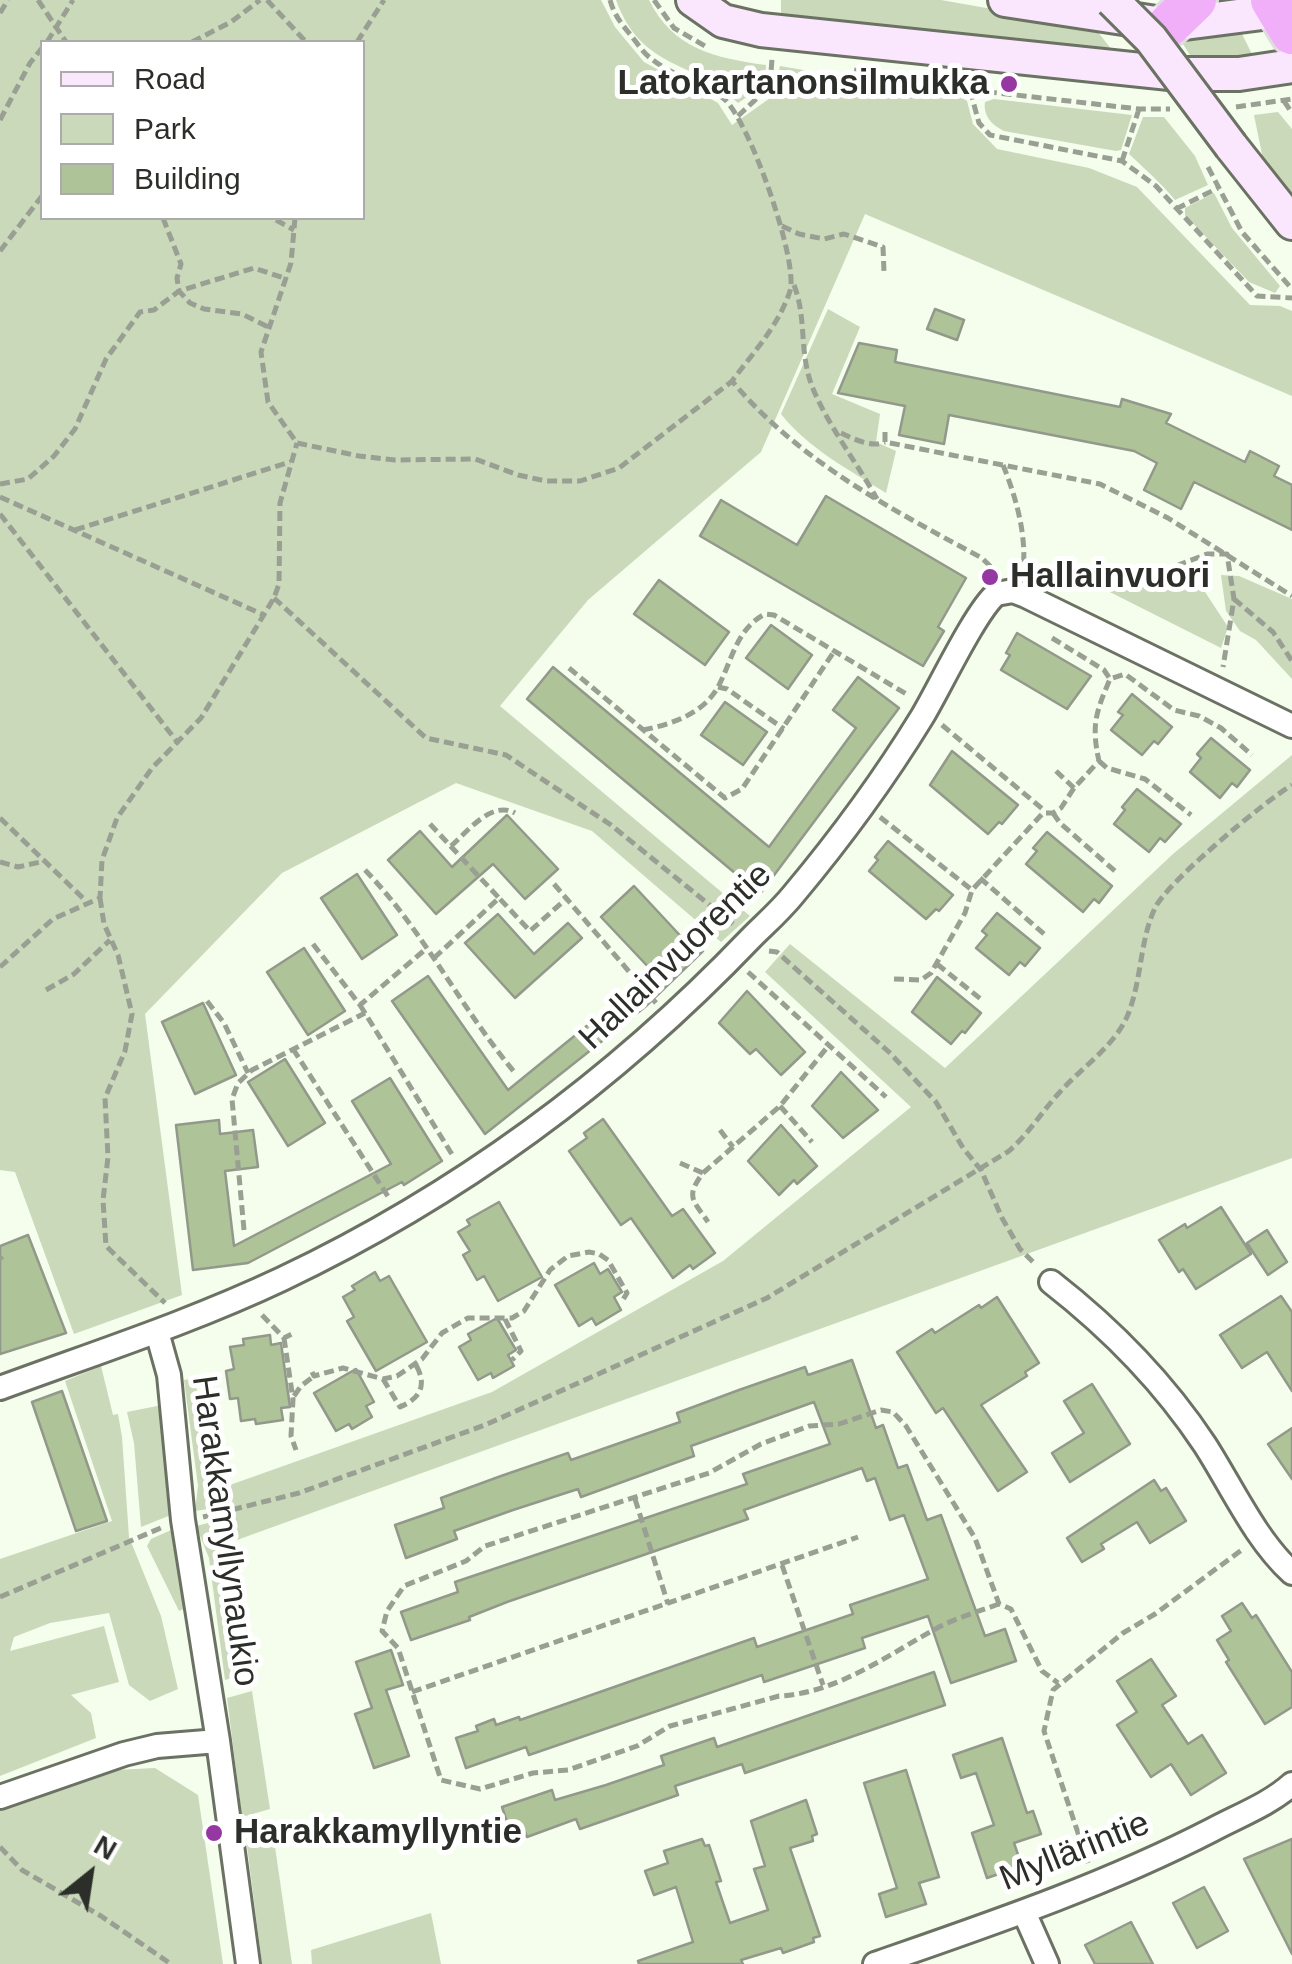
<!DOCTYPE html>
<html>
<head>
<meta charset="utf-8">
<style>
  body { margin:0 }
  #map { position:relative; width:1292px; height:1964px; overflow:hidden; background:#f5fded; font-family:Arial,sans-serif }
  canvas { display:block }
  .legend { position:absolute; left:40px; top:40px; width:325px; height:180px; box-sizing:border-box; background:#fff; border:2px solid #abaca9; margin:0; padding:12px 18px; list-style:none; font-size:30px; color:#2c2f29 }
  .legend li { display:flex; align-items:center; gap:20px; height:50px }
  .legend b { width:50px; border:2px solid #abaca9 }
  .north { position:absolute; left:40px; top:1824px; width:100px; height:100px; -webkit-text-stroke:8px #fff; paint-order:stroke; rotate:30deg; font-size:28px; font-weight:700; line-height:40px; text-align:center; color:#2c2f29 }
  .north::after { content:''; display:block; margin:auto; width:35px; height:45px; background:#2c2f29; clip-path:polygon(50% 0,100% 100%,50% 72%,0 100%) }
</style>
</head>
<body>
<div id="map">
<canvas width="1292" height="1964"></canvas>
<ul class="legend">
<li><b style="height:12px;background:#fbe7fd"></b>Road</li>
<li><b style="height:28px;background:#cad9b9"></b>Park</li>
<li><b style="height:28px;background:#afc399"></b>Building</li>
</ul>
<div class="north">N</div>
</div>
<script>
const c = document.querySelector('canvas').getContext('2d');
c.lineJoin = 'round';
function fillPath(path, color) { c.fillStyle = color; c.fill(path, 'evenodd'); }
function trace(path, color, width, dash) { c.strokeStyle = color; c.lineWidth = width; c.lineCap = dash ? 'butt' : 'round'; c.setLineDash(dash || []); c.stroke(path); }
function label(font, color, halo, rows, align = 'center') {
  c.font = font + ' Arial,sans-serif'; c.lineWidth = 10; c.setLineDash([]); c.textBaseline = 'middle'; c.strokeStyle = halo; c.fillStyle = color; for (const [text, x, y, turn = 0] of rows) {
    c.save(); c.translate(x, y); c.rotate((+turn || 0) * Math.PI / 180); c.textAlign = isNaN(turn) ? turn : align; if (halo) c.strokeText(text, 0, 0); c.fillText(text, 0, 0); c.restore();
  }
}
fillPath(new Path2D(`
  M 0,0 L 601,0 L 615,27 L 644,62 L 718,103 L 732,125 L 773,96 L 780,66 L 961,97 L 967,101 L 973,124 L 997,149 L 1089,168 L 1137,187 L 1250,305 L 1280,306 L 1292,311 L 1292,396 L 865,214 L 761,452 L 588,600 L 500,706 L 750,916 L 721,942 L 592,831 L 456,783 L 282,873 L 145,1014 L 182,1295 L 74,1334 L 15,1172 L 0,1170 ZM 42,42 L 362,42 L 362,218 L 42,218 Z
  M 616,0 L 649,0 C 673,49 715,58 766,65 L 765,85 L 738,103 C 697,60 642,72 616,0 Z
  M 781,0 L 941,0 L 1094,27 L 1119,59 L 781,18 Z
  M 1239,28 L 1254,58 L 1195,63 L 1176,33 Z
  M 994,99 L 1132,115 L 1121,150 L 1116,151 L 1004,131 C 992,125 983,116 985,102 Z
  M 1278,112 L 1292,129 L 1292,195 L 1263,159 L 1254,115 Z
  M 1143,117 L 1164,117 L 1195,156 L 1208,185 L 1175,200 C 1161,183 1145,169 1129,154 Z
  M 1214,193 L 1232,228 L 1280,286 L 1275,293 L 1249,282 L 1185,215 L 1185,208 Z
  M 828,309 L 860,327 L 832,394 L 880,414 L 876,442 L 896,451 L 886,493 C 848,469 809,449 781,414 Z
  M 1188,566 L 1228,627 L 1221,648 L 1080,577 L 1132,587 Z
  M 1221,575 L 1239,576 L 1292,599 L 1292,679 L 1256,640 L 1240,631 L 1226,611 Z
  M 1292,755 L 1292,1158 L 237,1540 L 227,1486 L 492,1392 L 723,1261 L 911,1107 L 765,972 L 790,944 L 945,1068 L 1173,854 Z
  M 101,1366 L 113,1415 L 118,1414 L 122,1437 L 129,1537 L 161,1616 L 178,1689 L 150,1701 L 129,1685 L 109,1613 L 50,1623 L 14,1637 L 10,1651 L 104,1626 L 119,1682 L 71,1695 L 91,1713 L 96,1738 L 0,1776 L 0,1559 L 112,1521 L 65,1381 Z
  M 191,1379 L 196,1385 L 214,1503 L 208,1509 L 195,1511 L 198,1486 L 184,1380 Z
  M 162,1405 L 176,1513 L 141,1527 L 134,1443 L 127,1412 Z
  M 216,1521 L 248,1673 L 225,1680 L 209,1558 L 196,1526 Z
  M 178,1527 L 188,1607 L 179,1611 L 147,1546 L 151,1539 Z
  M 252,1691 L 270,1809 L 242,1817 L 227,1698 Z
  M 155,1768 L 198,1795 L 223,1964 L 0,1964 L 0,1809 L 116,1770 Z
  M 273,1833 L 292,1964 L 262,1964 L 246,1838 Z
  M 431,1913 L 441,1964 L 312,1964 L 311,1950 Z`), '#cad9b9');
const building = new Path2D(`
  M 935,309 L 964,320 L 957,340 L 927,329 Z
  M 859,343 L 897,350 L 895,362 L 1120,407 L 1122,399 L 1171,414 L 1166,423 L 1245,462 L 1250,451 L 1279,466 L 1274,476 L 1292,485 L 1292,530 L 1194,482 L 1181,509 L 1144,490 L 1157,463 L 1134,451 L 949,415 L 944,444 L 899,435 L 905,406 L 838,393 Z
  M 826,496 L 966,578 L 938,627 L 944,631 L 923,666 L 700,536 L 721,500 L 797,545 Z
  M 659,580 L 729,632 L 705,665 L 634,614 Z
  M 771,625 L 812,655 L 788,689 L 746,658 Z
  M 1017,633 L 1091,676 L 1067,709 L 1001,670 L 1010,655 L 1006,653 Z
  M 553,667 L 769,847 L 856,728 L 833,710 L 858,677 L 899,708 L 760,894 L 527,699 Z
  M 1132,694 L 1172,727 L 1158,744 L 1154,741 L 1142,755 L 1111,730 L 1123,715 L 1118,712 Z
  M 725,702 L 767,732 L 743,765 L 701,735 Z
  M 1211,738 L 1250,770 L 1237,787 L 1232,783 L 1220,798 L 1190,772 L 1201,758 L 1197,754 Z
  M 952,751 L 1018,805 L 1002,824 L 999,822 L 988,834 L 930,785 Z
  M 1137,789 L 1181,824 L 1165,842 L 1160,838 L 1149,852 L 1114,824 L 1125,810 L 1122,807 Z
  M 507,815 L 558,869 L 525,899 L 493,864 L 436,914 L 388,860 L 420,831 L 452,867 Z
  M 1047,832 L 1112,886 L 1099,903 L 1094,899 L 1083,912 L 1026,864 L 1037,851 L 1033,848 Z
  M 888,841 L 953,895 L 939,911 L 936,909 L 926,919 L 869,871 L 878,860 L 875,857 Z
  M 357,874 L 397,935 L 362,959 L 321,898 Z
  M 634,886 L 688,944 L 693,939 L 703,951 L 645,1007 L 485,1134 L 392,1001 L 428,976 L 508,1090 L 653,972 L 601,917 Z
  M 997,913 L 1040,948 L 1025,966 L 1020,962 L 1009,975 L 976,948 L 987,935 L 982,931 Z
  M 498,914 L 534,954 L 568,923 L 582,938 L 515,998 L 465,943 Z
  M 304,948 L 345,1011 L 308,1035 L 267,972 Z
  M 937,977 L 981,1013 L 965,1033 L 962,1031 L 951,1044 L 912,1012 Z
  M 747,991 L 805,1052 L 781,1075 L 756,1049 L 750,1054 L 719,1023 Z
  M 203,1003 L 236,1075 L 195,1094 L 162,1022 Z
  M 285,1059 L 325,1123 L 288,1146 L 248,1082 Z
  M 841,1072 L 878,1110 L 843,1138 L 812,1106 Z
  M 390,1078 L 442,1161 L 404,1185 L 402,1182 L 248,1263 L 193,1270 L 176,1125 L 219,1120 L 220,1134 L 253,1130 L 258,1167 L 225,1171 L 234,1246 L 391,1164 L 352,1101 Z
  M 603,1119 L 672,1216 L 683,1209 L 715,1253 L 693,1269 L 690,1265 L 673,1278 L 631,1218 L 621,1225 L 569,1151 L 587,1138 L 584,1133 Z
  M 781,1125 L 817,1166 L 797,1184 L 794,1180 L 779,1195 L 748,1161 Z
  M 499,1202 L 542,1277 L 498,1301 L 484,1276 L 477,1280 L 463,1255 L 470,1251 L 458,1232 L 470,1225 L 467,1220 Z
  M 1221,1207 L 1251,1254 L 1196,1289 L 1183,1269 L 1179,1272 L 1159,1240 L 1185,1224 L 1187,1228 Z
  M 1267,1230 L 1287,1262 L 1268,1275 L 1247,1243 Z
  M 28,1235 L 66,1333 L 0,1354 L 0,1246 Z
  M 594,1263 L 600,1274 L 608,1269 L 622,1292 L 614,1297 L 621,1310 L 596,1325 L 592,1318 L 579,1326 L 555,1285 Z
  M 375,1272 L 380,1281 L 389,1276 L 427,1342 L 376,1371 L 347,1321 L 354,1317 L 343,1297 L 355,1290 L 352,1286 Z
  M 1281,1296 L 1292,1312 L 1292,1391 L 1267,1352 L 1242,1368 L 1220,1335 Z
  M 997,1297 L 1039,1363 L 1025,1372 L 1027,1376 L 981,1405 L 1027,1472 L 998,1491 L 943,1408 L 936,1413 L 897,1352 L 932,1329 L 935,1333 L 979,1305 L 981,1308 Z
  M 497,1318 L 516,1350 L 508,1355 L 514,1366 L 493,1378 L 491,1373 L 478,1380 L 459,1347 L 471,1340 L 468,1334 Z
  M 270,1335 L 271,1345 L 281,1343 L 290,1407 L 281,1408 L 283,1420 L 256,1424 L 255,1419 L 241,1421 L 238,1398 L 230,1399 L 226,1371 L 234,1369 L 230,1347 L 244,1345 L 243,1339 Z
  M 852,1360 L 876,1428 L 883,1425 L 898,1468 L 907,1465 L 927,1520 L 941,1515 L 985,1636 L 1005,1629 L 1016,1661 L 951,1683 L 928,1616 L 862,1638 L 865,1648 L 764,1682 L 762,1675 L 529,1755 L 526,1747 L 466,1768 L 456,1738 L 478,1731 L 476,1726 L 494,1719 L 496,1725 L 519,1717 L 520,1720 L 754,1638 L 757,1647 L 853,1614 L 850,1605 L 928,1579 L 904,1515 L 890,1520 L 875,1478 L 867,1481 L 862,1468 L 744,1510 L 748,1519 L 507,1602 L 469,1617 L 470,1620 L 411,1640 L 401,1612 L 458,1592 L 455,1582 L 747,1484 L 743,1474 L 830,1444 L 814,1402 L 691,1446 L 694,1456 L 581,1497 L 578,1489 L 513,1510 L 454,1531 L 457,1539 L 406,1558 L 395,1525 L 444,1508 L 441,1498 L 501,1476 L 568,1453 L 571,1460 L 680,1422 L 677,1413 L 739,1390 L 805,1367 L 808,1375 Z
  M 356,1369 L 374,1402 L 366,1406 L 372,1417 L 352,1429 L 349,1424 L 336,1431 L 314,1393 Z
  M 1092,1384 L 1130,1444 L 1070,1482 L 1052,1453 L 1084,1433 L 1064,1401 Z
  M 62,1391 L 107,1521 L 76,1531 L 32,1402 Z
  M 1292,1428 L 1292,1479 L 1268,1444 Z
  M 1154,1480 L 1161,1491 L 1166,1488 L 1186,1521 L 1150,1543 L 1137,1522 L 1101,1544 L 1104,1549 L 1082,1562 L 1067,1538 Z
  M 1242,1603 L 1252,1618 L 1256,1615 L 1292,1672 L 1292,1707 L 1265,1724 L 1226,1662 L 1229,1660 L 1217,1640 L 1231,1631 L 1222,1616 Z
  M 391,1650 L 403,1685 L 386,1690 L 409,1756 L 374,1768 L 355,1714 L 372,1708 L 356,1662 Z
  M 1151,1659 L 1176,1696 L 1162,1705 L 1188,1744 L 1202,1735 L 1226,1773 L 1191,1795 L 1171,1764 L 1151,1777 L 1117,1725 L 1137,1712 L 1117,1681 Z
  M 934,1672 L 945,1705 L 745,1773 L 742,1764 L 675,1786 L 678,1795 L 580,1829 L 576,1819 L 527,1837 L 523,1827 L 510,1831 L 502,1807 L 552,1790 L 555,1800 L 606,1785 L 664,1765 L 661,1756 L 714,1738 L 717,1747 Z
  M 1002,1738 L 1027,1813 L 1033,1811 L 1041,1834 L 1014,1843 L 1022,1866 L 987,1878 L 972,1833 L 994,1825 L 976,1773 L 961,1778 L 953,1755 Z
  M 906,1770 L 939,1877 L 919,1883 L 926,1904 L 886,1917 L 879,1894 L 897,1888 L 864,1783 Z
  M 806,1800 L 817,1834 L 812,1836 L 813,1841 L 790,1848 L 820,1936 L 813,1938 L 814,1942 L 783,1953 L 781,1948 L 741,1960 L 743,1964 L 639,1964 L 638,1961 L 693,1942 L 676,1887 L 654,1895 L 645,1871 L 668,1863 L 664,1851 L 702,1839 L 705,1846 L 709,1845 L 721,1881 L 716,1882 L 730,1923 L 768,1910 L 754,1869 L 765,1866 L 751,1821 Z
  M 1292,1839 L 1292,1954 L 1244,1859 Z
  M 1204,1887 L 1228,1931 L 1197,1948 L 1173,1903 Z
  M 1131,1922 L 1153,1964 L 1095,1964 L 1085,1945 Z`);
fillPath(building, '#afc399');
trace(building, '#92998a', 2.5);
const street = new Path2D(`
  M 1051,1282 C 1110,1328 1164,1383 1205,1445 C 1232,1487 1255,1539 1292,1573
  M 157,1332 L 169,1375 L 183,1520 L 218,1741 L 248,1964
  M 0,1388 C 95,1353 191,1322 282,1279 C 461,1194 615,1080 751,938 C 765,924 780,911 793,895 C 840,839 884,779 922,717 C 939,689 975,612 996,594 L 1013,591 L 1026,596 L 1292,726
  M 0,1797 L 124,1754 L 157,1746 L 218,1741
  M 1024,1912 L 1047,1964
  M 875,1964 C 990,1924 1103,1886 1212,1830 C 1238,1816 1270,1804 1292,1784`);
const secondary = new Path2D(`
  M 693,0 L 723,21 L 761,30 L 1179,74 L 1239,74 L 1292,66
  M 1005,0 L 1169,25 L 1292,9
  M 1231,146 L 1292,223`);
const highway = new Path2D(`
  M 1272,0 L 1292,33
  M 1169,25 L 1195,0`);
trace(street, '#6b7264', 28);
trace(secondary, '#6b7264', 38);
trace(highway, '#dddedd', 48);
trace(new Path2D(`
  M 38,0 L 66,42
  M 267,0 L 306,42
  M 610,0 C 614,14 620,22 629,33 C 635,40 641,50 649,57 C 670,75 700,82 723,98 C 748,117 799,261 790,291 C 779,325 753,353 732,381 C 800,462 891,509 982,558 L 995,571
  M 654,0 L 674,28 L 705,46
  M 0,13 L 8,0
  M 47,42 L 73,0
  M 192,42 L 231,22 L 260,0
  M 357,42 L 384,0
  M 854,70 L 892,81 L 1139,109 L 1170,109
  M 970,90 L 979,123 L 990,135 L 1122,161 L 1156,186 L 1257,296 L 1292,298
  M 1284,101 L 1292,113
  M 1236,107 L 1292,99
  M 738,116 L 770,86 L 772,59
  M 0,120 L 30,63 L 42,48
  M 1122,161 L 1139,109
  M 1208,167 L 1242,232 L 1292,289
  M 1176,209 L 1218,188
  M 163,218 L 181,264 L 177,278 L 179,291 L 190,303 L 204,309 L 242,314 L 270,328
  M 295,218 L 291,263 L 261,352 L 268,402 L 297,443 L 359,456 L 395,460 L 475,459 L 518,475 L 546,481 L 580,481 L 619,468 L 731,382
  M 276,220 L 294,230
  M 782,226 L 799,234 L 824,239 L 844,234 L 883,247 L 884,272
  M 0,251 L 42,196
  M 794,285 C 806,316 800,346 809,377 C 819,413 858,464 877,499
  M 885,432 L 885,442 L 1100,484 L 1168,518 L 1292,596
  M 841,433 C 854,439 871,448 885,442
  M 1003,465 C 1016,497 1027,536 1023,570
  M 0,484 L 28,479 L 54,456 L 75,429 L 106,359 L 140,312 L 154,310 L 179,291 L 254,268 L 287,279
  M 0,497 L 264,615
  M 0,514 L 178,743
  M 75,530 L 290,462
  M 1031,572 L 1092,573 L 1132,583 L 1207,554 L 1227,554 L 1234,599 L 1223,667
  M 274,598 L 426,738 L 506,755 L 611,825 L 733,924
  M 1234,599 L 1273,632 L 1292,661
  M 1052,638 L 1104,670 L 1110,679
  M 569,668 L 725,798 L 742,789 L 835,650
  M 718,687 L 727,689 L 784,729
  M 942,725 L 1045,811
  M 643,730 C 672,724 703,714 718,687 C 732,661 736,629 765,614 L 774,615 L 908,695
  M 1099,761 L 1107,768 L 1145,779 L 1191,815
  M 1056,771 L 1074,788
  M 1053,813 L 1060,823 L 1115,871
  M 880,817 L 972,890
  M 0,818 L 86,901
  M 430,824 L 499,898
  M 451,846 C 468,831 492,800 515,813
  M 0,862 L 18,867 L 45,861
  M 365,870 C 424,931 461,1009 516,1074
  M 980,878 L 1044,934
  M 554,884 L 656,1003
  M 100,898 L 104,924 L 118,955 L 132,1014 L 125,1051 L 105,1098 L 108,1157 L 103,1200 L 106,1246 L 165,1303
  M 313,944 L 360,1005 L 427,948
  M 769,951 L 777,952 L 889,1052 L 936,1102 L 963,1148 L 981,1170 L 1002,1218 L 1020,1249 L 1036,1265
  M 434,958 L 499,898 L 530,931 L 566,899
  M 937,964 L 982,1000
  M 0,967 L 53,919 L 100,898 L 102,860 L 117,818 L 152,768 L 201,718 L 274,598 L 279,584 L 280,503 L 297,443
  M 748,972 L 886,1097
  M 894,979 L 921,980 L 931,973 L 965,913 L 972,890 L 1043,813 L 1053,813 L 1061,808 L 1074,788 L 1099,761 C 1091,725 1096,712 1110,679 L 1125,674 L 1174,710 L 1199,716 L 1221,728 L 1252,755
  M 46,990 L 74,974 L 110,940
  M 207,1001 L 224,1023 L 248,1073
  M 360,1005 L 453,1156
  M 293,1049 L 389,1198
  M 780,1106 L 812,1142
  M 720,1130 L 733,1147
  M 680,1163 L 703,1173 C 685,1197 693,1200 708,1222
  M 703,1173 L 780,1106 L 829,1045
  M 244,1230 L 232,1099 L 238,1083 L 252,1070 L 365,1013
  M 0,1257 L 2,1260
  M 262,1315 L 284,1338 L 294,1333
  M 505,1319 L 521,1351 L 512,1360
  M 284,1338 L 293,1399 L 291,1436 L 296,1450
  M 312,1372 L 314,1376 L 343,1368 L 383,1379 L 397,1376 L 422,1359 L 442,1333 L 468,1318 L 512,1318 L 524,1311 L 550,1270 L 568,1256 L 589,1252 L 599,1254 L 608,1260 L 627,1293 L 621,1303
  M 383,1379 L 400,1407 C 421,1398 427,1385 416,1365
  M 294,1396 L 301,1386 L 314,1376
  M 635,1499 L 668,1604
  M 203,1517 L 299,1493 L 485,1425 L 767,1298 L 1009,1151 C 1029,1133 1041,1113 1059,1093 C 1080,1069 1112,1048 1126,1019 C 1142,984 1139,942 1155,908 C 1167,882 1265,801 1292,785
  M 782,1565 L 823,1685
  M 0,1597 L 163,1527
  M 999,1604 C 980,1611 959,1617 941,1626 C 890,1653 839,1693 779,1696 L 670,1726 L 637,1746 L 568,1770 L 533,1773 L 480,1789 L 441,1780 L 398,1648 L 382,1631 L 387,1611 L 404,1586 L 466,1561 L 485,1546 L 709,1473 L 761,1444 L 809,1426 L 839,1424 L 881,1410 L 893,1412 L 906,1426 L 975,1538 L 999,1604 L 1011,1609 L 1042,1671 L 1058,1683
  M 412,1692 L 858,1537
  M 0,1847 L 22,1870 L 101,1916 L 171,1964
  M 1088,1863 L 1044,1731 L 1053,1690 L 1123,1633 L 1155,1614 L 1243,1549`), '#999f93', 5, [10, 5]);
trace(street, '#fff', 22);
trace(secondary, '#fbe7fd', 32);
trace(highway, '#f2aff9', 42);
const secondaryBridge = new Path2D(`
  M 1112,0 L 1151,39 L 1231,146`);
trace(secondaryBridge, '#6b7264', 38, []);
trace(secondaryBridge, '#fbe7fd', 32);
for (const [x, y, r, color] of [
  [1009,84,10,"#9638a1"],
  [990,577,10,"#9638a1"],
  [214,1833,10,"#9638a1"]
]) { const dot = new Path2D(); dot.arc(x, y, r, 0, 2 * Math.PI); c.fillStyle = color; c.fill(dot); trace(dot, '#fff', 4); }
label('bold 35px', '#2c2f29', '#fff', [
  ["Latokartanonsilmukka",989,84,"right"],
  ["Hallainvuori",1010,577],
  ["Harakkamyllyntie",234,1833]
], 'left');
label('35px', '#2c2f29', '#fff', [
  ["Hallainvuorentie",676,957,-44],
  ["Harakkamyllynaukio",224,1531,82],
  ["Myllärintie",1075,1852,-22]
]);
</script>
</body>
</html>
